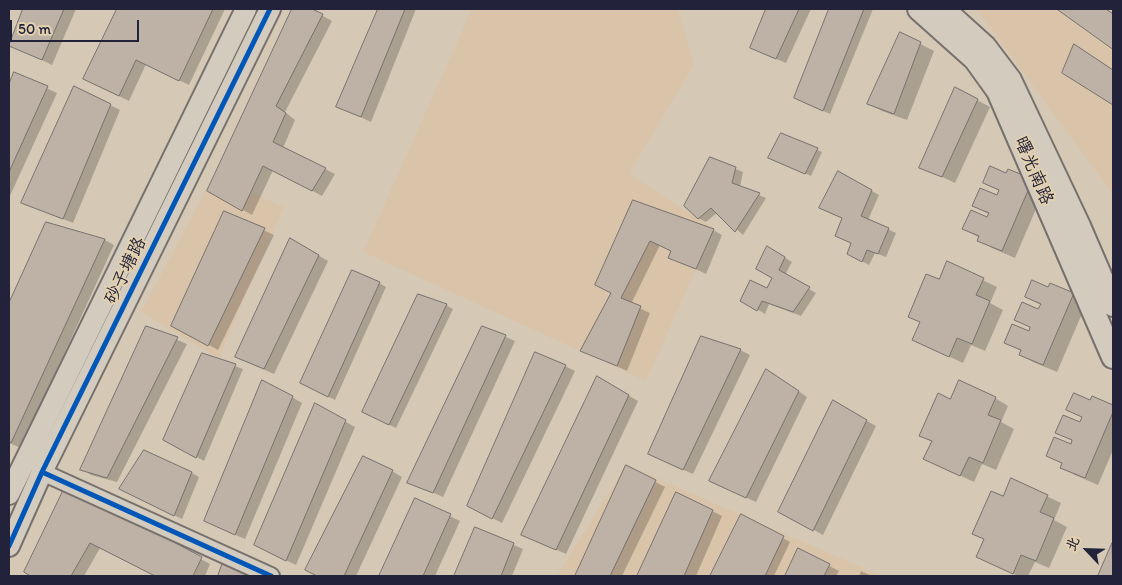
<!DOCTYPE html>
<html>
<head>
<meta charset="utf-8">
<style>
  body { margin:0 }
  #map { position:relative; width:1122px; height:585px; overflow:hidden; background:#d5c8b5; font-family:Itim,"LXGW WenKai TC",sans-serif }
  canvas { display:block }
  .frame { position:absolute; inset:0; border:10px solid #22223b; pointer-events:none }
  .north { position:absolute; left:1062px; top:525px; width:50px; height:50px; -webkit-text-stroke:4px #e2d0ae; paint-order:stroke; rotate:294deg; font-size:14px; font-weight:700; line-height:20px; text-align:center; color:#22223b }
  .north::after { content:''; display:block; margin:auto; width:18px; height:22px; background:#22223b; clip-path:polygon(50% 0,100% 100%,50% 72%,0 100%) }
  .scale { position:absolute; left:10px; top:20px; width:129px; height:22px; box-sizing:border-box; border:2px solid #22223b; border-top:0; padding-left:6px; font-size:15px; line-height:18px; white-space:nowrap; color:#22223b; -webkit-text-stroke:4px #e2d0ae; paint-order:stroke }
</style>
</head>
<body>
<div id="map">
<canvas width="1122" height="585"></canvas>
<div class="frame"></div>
<div class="north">北</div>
<div class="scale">50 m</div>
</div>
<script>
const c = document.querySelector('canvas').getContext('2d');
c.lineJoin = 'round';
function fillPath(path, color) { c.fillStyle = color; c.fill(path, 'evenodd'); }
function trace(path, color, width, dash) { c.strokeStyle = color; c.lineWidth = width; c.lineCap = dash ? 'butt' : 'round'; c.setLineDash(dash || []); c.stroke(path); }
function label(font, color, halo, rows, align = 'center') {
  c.font = font + ' Itim,"LXGW WenKai TC",sans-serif'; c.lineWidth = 4; c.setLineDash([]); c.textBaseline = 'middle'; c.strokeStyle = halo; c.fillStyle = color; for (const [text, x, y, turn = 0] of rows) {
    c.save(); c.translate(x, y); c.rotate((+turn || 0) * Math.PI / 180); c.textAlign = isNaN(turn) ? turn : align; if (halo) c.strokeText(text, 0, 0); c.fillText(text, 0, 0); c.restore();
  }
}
fillPath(new Path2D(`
  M 472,9 L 678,9 L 694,65 L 629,174 L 714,229 L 646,381 L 363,252 Z
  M 976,9 L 1113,9 L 1113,194 Z
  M 213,177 L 284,207 L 219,358 L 141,312 Z
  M 626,465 L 882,576 L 557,576 Z`), '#dac4a9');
fillPath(new Path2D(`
  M 24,9 L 76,9 L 52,65 L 10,45 Z
  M 118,9 L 225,9 L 189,85 L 146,64 L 129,101 L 84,79 Z
  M 294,9 L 310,9 L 332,21 L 285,112 L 295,120 L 283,148 L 335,174 L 322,196 L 273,170 L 252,215 L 208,190 Z
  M 380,9 L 416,9 L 371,122 L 337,106 Z
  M 768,9 L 811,9 L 786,63 L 751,48 Z
  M 830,9 L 873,9 L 830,114 L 796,98 Z
  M 1060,9 L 1107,9 L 1113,14 L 1113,48 Z
  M 901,34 L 934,51 L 907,120 L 882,111 L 869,104 Z
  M 15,74 L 57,93 L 9,198 L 9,87 Z
  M 977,100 L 990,107 L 955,183 L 921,167 Z
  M 110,105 L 120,110 L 73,223 L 23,203 Z
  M 782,135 L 822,152 L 811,176 L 774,160 Z
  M 711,159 L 743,172 L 740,187 L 766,198 L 743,235 L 718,212 L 706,222 L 698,218 Z
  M 839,173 L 879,195 L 868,220 L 896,233 L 886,257 L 875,253 L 869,265 L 848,254 L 852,244 L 843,219 L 828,212 Z
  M 985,183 L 1045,188 L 1015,258 L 992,248 L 979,240 L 980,238 L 964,229 L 994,217 L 974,206 L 998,197 L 1000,191 Z
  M 633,201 L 713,230 L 722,235 L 706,274 L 670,257 L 673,251 L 660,245 L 631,304 L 650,313 L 627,371 L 582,350 L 612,293 Z
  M 225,212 L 274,235 L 218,350 L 173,325 Z
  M 47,223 L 105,240 L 114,245 L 21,448 L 9,443 L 9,306 Z
  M 290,239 L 328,261 L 274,374 L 236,357 Z
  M 768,247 L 792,262 L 785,275 L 816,293 L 801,316 L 769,304 L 765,314 L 742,300 L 767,289 L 774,277 Z
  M 948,263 L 997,287 L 990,303 L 1003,310 L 985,351 L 971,345 L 963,363 L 914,340 L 921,323 L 910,316 L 940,281 Z
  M 379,283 L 386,287 L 335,400 L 309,387 Z
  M 1050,284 L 1087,302 L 1057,372 L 1033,362 L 1020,354 L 1021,351 L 1006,342 L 1029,333 L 1031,328 L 1015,319 L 1039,311 L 1041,305 L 1026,297 L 1048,289 Z
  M 446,305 L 453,309 L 396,428 L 371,416 Z
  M 146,327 L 187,344 L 117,482 L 91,475 L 82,469 Z
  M 483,327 L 515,341 L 443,497 L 409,482 Z
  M 740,350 L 750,355 L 693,474 L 659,459 Z
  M 203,355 L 243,369 L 204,461 L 165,439 Z
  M 565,366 L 575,371 L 502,523 L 478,511 Z
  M 776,376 L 807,397 L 756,502 L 720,486 Z
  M 598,378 L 638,401 L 566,554 L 532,539 Z
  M 292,397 L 302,403 L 245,539 L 215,526 Z
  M 1092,397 L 1113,406 L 1113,450 L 1098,485 L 1075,475 L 1062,467 L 1063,464 L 1047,455 L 1071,446 L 1073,441 L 1057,432 L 1081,424 L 1083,418 L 1068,410 L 1090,402 Z
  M 995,398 L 1008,406 L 1001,422 L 1014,429 L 996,470 L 982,464 L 974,482 L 925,459 L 932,442 L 921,436 L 951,400 Z
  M 833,402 L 876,426 L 823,535 L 780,511 Z
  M 316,405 L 355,427 L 296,565 L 265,550 Z
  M 627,467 L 665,487 L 622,576 L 576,576 Z
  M 392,471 L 402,477 L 356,576 L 318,576 L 306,570 Z
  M 192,473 L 199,477 L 182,519 L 128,493 Z
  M 1012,480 L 1061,503 L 1054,520 L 1067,527 L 1049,568 L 1035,562 L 1028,576 L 1018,576 L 978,557 L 985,540 L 974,533 L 1004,498 Z
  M 67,487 L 210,564 L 205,576 L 156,576 L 100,548 L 84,576 L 32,576 L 26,572 Z
  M 676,493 L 722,516 L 696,576 L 639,576 Z
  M 416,500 L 460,521 L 435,576 L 381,576 Z
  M 742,515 L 790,542 L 774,576 L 711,576 Z
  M 475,528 L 523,549 L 512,576 L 455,576 Z
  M 1113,544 L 1113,576 L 1099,576 Z
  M 798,550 L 839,571 L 836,576 L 786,576 Z
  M 861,571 L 872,576 L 859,576 Z`), '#0003');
const building = new Path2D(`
  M 23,9 L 64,9 L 42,60 L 9,46 Z
  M 117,9 L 213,9 L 179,81 L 136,60 L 119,96 L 83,79 Z
  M 292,9 L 312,9 L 323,14 L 276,106 L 286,113 L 273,142 L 326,168 L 312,191 L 263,166 L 242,211 L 207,191 Z
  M 378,9 L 405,9 L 361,117 L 336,107 Z
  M 766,9 L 799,9 L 776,59 L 750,48 Z
  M 829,9 L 864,9 L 823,111 L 794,98 Z
  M 1057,9 L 1106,9 L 1113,14 L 1113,49 Z
  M 900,32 L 921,42 L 894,114 L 867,104 Z
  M 1074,44 L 1113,70 L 1113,105 L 1062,73 Z
  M 14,72 L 48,86 L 9,172 L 9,84 Z
  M 74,86 L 111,104 L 63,219 L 21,203 Z
  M 955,87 L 978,99 L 942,177 L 919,168 Z
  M 781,133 L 818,148 L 805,174 L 768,158 Z
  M 710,157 L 736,167 L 732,183 L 760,193 L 735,232 L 711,208 L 698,219 L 684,206 Z
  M 990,166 L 1006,173 L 1008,169 L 1033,179 L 1002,251 L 977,241 L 979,236 L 962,229 L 971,210 L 987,217 L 989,213 L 972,206 L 980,188 L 997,195 L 999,190 L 983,183 Z
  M 838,171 L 872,190 L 861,216 L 889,228 L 878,254 L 867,250 L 862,262 L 847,254 L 851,243 L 835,236 L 842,218 L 819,208 Z
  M 633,200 L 714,229 L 696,269 L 668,258 L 671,251 L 650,241 L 621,298 L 641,306 L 617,366 L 580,351 L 611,293 L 595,285 Z
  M 224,211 L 265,228 L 208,346 L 171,326 Z
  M 46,222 L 105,239 L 11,443 L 9,442 L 9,303 Z
  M 290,238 L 319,255 L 264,369 L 235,357 Z
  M 767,246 L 785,257 L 779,270 L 810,287 L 793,312 L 762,301 L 757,311 L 740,301 L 750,280 L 767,288 L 772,278 L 756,269 Z
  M 947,261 L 984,278 L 976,295 L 990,301 L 972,344 L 957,338 L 949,357 L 912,340 L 920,322 L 908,317 L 926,274 L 939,279 Z
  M 352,270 L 380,282 L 328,397 L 300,383 Z
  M 1032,280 L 1048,287 L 1050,283 L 1074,293 L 1043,365 L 1019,355 L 1021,350 L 1004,343 L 1012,324 L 1029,331 L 1030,327 L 1014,320 L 1022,302 L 1038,309 L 1041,304 L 1025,297 Z
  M 418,294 L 447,304 L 389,425 L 362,412 Z
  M 146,326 L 178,337 L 107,478 L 80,470 Z
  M 482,326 L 506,335 L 433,493 L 407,483 Z
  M 701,336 L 741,349 L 683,470 L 648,454 Z
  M 535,352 L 566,365 L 492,519 L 467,506 Z
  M 202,353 L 236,364 L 196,458 L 163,440 Z
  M 766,369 L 799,391 L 746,498 L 709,481 Z
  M 597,376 L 629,395 L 556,550 L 521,535 Z
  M 262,380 L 293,396 L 235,535 L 204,521 Z
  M 959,380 L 996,397 L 988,415 L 1001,420 L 983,463 L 969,457 L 960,476 L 923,459 L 932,441 L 919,436 L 938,393 L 950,399 Z
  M 1074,393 L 1090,400 L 1092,396 L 1113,405 L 1113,412 L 1085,478 L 1060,468 L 1062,463 L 1046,456 L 1054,437 L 1071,444 L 1072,440 L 1055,433 L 1063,415 L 1080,422 L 1082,417 L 1066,410 Z
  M 833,400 L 867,420 L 813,531 L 778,512 Z
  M 315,403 L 346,420 L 286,561 L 254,545 Z
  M 144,450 L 192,472 L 174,516 L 119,489 Z
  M 363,456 L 393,470 L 344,576 L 317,576 L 305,570 Z
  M 626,465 L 656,480 L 610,576 L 575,576 Z
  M 1011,478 L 1048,495 L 1040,512 L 1054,518 L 1036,561 L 1021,555 L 1013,574 L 976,557 L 984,539 L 972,534 L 991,491 L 1003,496 Z
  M 66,485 L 202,557 L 193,576 L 155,576 L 90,543 L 71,576 L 30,576 L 24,572 Z
  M 676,492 L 713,510 L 684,576 L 637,576 Z
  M 415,498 L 451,514 L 423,576 L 379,576 Z
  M 741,514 L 784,536 L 765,576 L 710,576 Z
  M 475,527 L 514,543 L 501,576 L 454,576 Z
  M 1112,543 L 1113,576 L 1098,576 Z
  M 798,548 L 830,564 L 824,576 L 785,576 Z
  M 223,562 L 258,576 L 218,576 Z`);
fillPath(building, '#beb1a5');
trace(building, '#77716e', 1);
const minor = new Path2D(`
  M 42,472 L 271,576`);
const tertiary = new Path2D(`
  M 9,494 L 246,9
  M 9,546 L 42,472 L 270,9`);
const secondary = new Path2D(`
  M 919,9 L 975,59 L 998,91 L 1113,357
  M 943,9 L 985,47 L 1010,80 L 1079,226 L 1113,305`);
trace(minor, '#77716e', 20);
trace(tertiary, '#77716e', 24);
trace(secondary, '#77716e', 26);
trace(minor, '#d2cbbe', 16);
trace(tertiary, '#d2cbbe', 20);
trace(secondary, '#d2cbbe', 22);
trace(new Path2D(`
  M 42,472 L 271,576
  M 9,546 L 42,472 L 270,9`), '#0057b8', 5);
label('18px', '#22223b', '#e2d0ae', [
  ["曙光南路",1033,171,67],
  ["砂子塘路",126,271,-64]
]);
</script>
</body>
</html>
